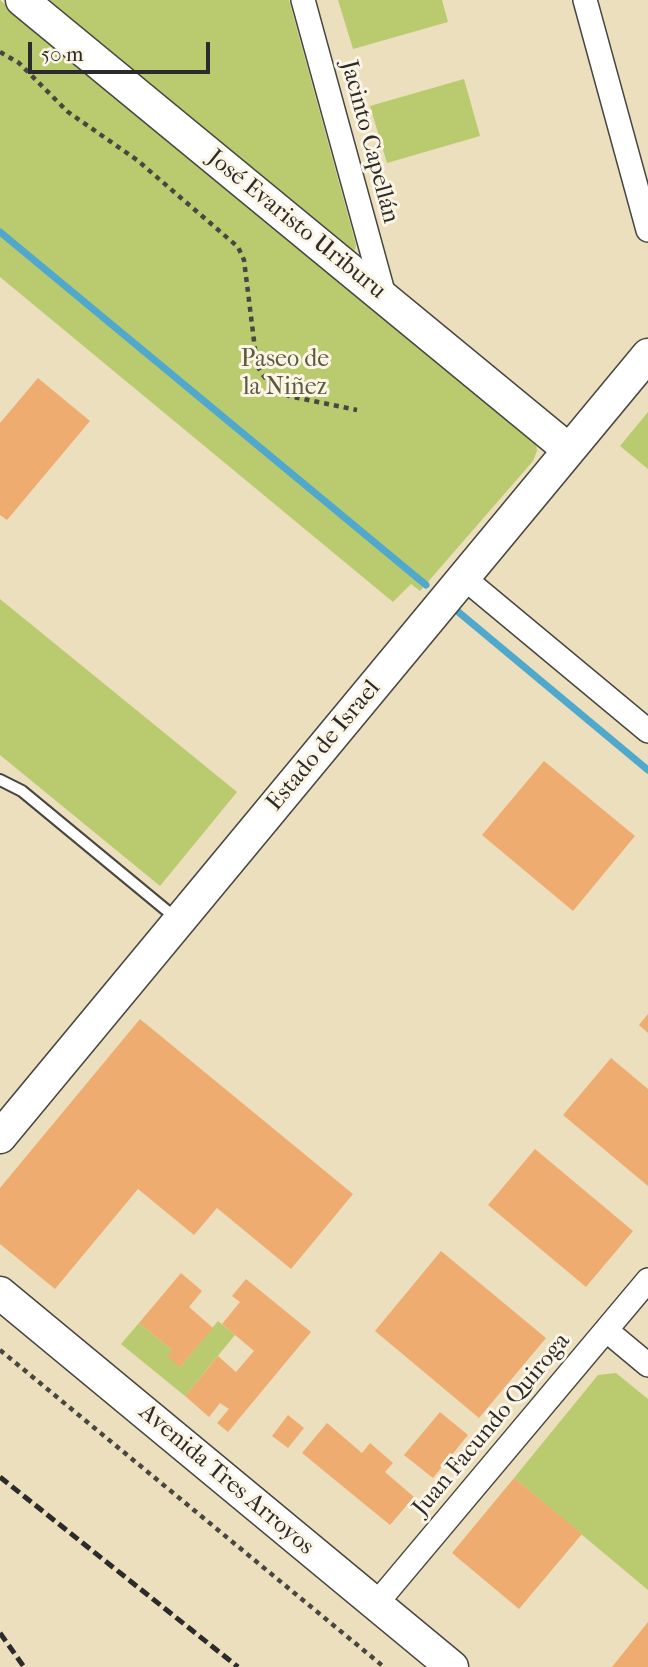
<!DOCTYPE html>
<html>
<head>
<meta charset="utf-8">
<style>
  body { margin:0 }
  #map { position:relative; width:648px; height:1667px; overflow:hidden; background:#ecdfbd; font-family:"IM FELL French Canon",serif }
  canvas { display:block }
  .scale { position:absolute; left:28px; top:42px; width:182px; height:32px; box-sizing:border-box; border:4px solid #2b2b2b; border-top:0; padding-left:9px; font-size:21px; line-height:24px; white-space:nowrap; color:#2b2b2b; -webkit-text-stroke:5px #fcf5e5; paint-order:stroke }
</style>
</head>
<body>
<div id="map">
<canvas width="648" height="1667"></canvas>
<div class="scale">50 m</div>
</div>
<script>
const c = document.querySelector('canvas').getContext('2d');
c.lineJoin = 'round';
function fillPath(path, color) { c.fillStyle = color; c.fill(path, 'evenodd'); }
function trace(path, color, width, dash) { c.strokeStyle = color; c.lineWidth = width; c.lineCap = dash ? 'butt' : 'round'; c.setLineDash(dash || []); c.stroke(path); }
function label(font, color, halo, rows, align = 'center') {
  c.font = font + ' "IM FELL French Canon",serif'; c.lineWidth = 6; c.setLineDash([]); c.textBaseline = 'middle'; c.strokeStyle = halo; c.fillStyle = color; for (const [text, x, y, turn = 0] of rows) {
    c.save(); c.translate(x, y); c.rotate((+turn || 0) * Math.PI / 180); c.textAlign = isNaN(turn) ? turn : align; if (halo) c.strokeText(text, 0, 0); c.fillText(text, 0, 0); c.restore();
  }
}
fillPath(new Path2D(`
  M 0,0 L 536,443 L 537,451 L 533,461 L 420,591 L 411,584 L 393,602 L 0,277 Z
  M 44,0 L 289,0 L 356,245 L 355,250 L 352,252 Z
  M 338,0 L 442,0 L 448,22 L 353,49 Z
  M 464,79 L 480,136 L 387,163 L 370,106 Z
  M 648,412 L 648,469 L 620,446 Z
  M 0,599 L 237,792 L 160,886 L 0,755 Z
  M 218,1321 L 235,1335 L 185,1396 L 121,1344 L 139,1323 L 172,1350 L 180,1367 Z
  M 616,1373 L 648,1399 L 648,1590 L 514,1478 L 598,1375 Z`), '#b9cb6e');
trace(new Path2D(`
  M 0,232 L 426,585
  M 450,605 L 648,770`), '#50a8cd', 7);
fillPath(new Path2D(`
  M 38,378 L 90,421 L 7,520 L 0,515 L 0,423 Z
  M 544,761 L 635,836 L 573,911 L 482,835 Z
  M 648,1014 L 648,1033 L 639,1025 Z
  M 140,1019 L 353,1194 L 291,1269 L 217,1208 L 194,1235 L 138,1189 L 55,1289 L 0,1244 L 0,1188 Z
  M 611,1058 L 648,1089 L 648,1186 L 563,1115 Z
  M 535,1149 L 633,1231 L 586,1287 L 488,1205 Z
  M 441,1251 L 546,1338 L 479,1418 L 375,1331 Z
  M 181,1273 L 202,1291 L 189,1307 L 213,1328 L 180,1367 L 167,1356 L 172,1350 L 139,1323 Z
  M 246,1279 L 311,1332 L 228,1432 L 217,1423 L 229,1409 L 220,1403 L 209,1417 L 185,1396 L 218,1356 L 236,1372 L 254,1351 L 222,1324 L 240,1302 L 232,1296 Z
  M 440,1412 L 468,1435 L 433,1478 L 404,1455 Z
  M 288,1415 L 304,1428 L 288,1448 L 272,1436 Z
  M 327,1423 L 362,1453 L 370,1443 L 393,1463 L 385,1472 L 414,1497 L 390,1525 L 302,1453 Z
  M 514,1478 L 582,1534 L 519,1609 L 452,1553 Z
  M 648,1622 L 648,1667 L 612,1667 Z`), '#efac70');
const lane = new Path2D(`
  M 0,780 L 22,791 L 177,919`);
const street = new Path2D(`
  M 303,0 L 385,299
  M 585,0 L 648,230
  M 464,578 L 648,731
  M 606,1330 L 648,1365
  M 376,1604 L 648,1280`);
const secondary = new Path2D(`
  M 22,0 L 569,450
  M 0,1137 L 648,355
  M 0,1293 L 452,1667`);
trace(lane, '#484641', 14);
trace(street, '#484641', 26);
trace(secondary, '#484641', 35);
trace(new Path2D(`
  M 0,52 L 19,63 L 68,112 L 137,160 L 238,247 L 244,260 L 257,365 C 263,378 276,391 289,396 L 357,410
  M 0,1350 L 384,1667`), '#484641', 4.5, [5, 5]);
trace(lane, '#fff', 10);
trace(street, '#fff', 23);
trace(secondary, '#fff', 32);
trace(new Path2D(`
  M 0,1477 L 238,1667
  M 0,1633 L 24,1667`), '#2b2b2b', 5, [10, 5]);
label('24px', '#2b2b2b', '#fcf5e5', [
  ["Jacinto Capellán",369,142,75],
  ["José Evaristo Uriburu",296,225,39],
  ["Estado de Israel",324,746,-50],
  ["Juan Facundo Quiroga",492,1425,-50],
  ["Avenida Tres Arroyos",226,1480,40]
]);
label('24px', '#565b3f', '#fcf5e5', [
  ["Paseo de",285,360],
  ["la Niñez",285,388]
]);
</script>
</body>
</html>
